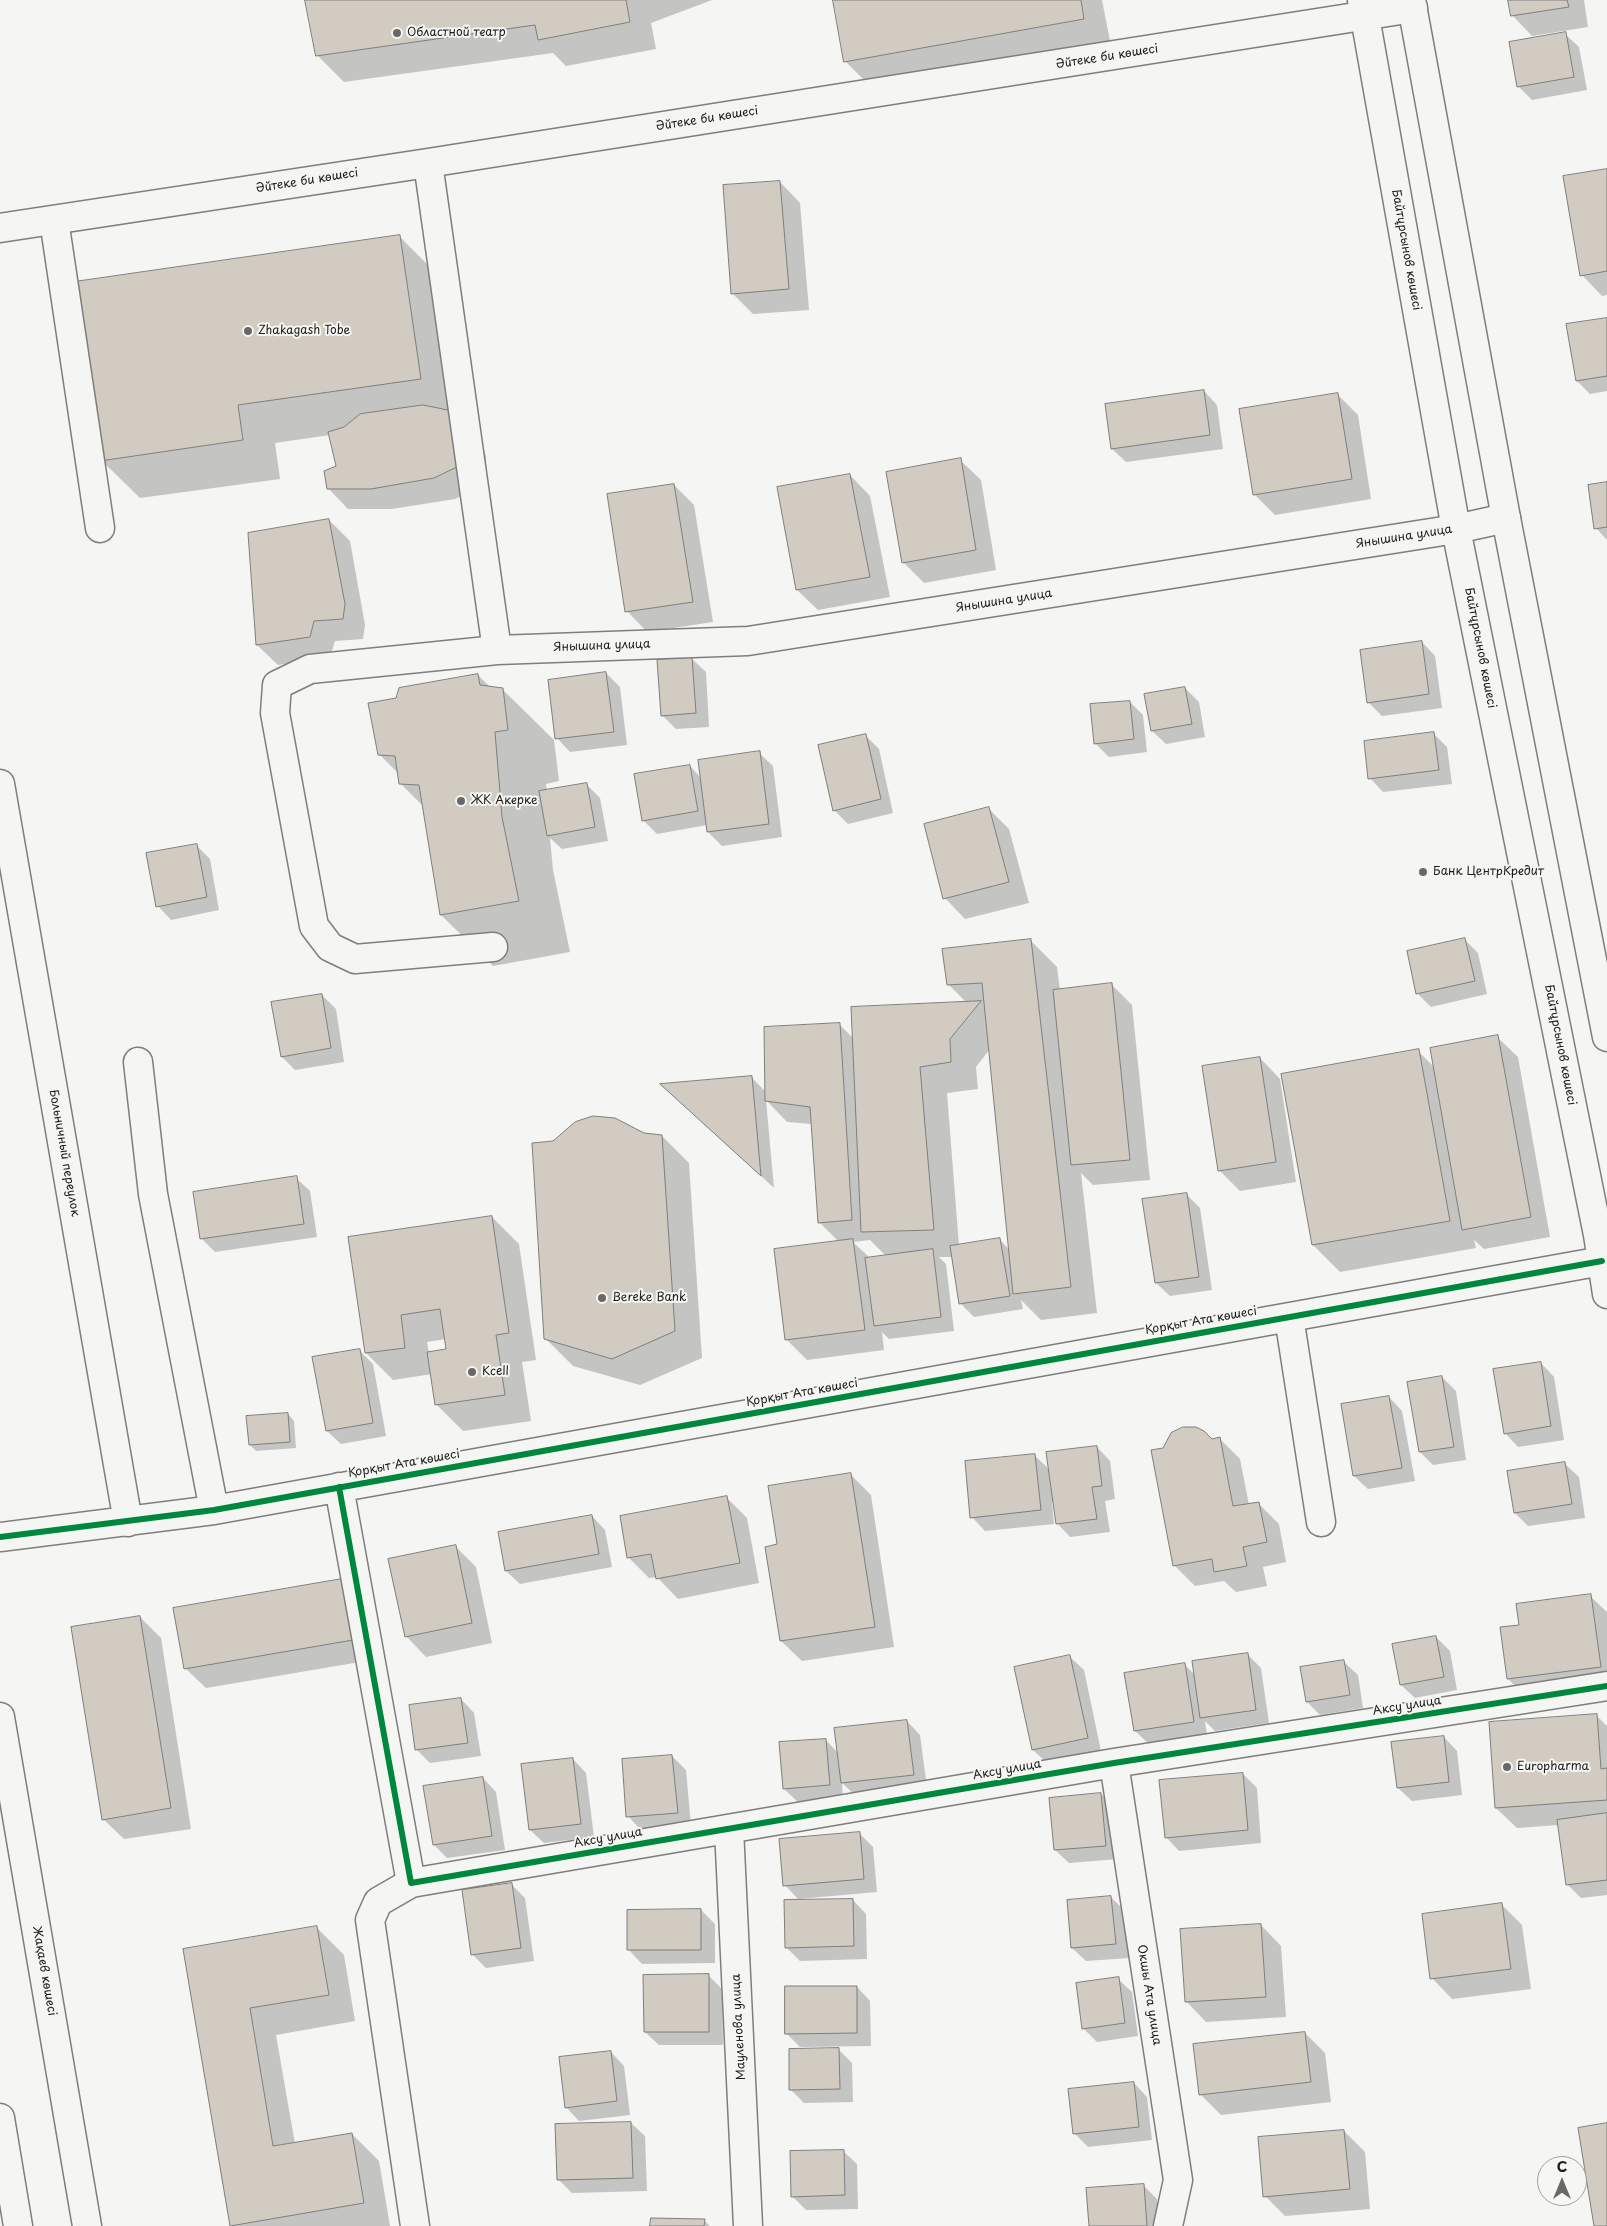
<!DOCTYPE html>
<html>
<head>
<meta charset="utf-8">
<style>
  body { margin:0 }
  #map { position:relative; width:1607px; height:2226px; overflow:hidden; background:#f5f5f3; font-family:"Playpen Sans",sans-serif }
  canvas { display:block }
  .north { position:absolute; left:1537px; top:2156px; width:50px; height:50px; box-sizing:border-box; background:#f6f6f2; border:1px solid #9f9f9c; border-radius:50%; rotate:0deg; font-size:14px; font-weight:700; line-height:20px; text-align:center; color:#1c1c1c }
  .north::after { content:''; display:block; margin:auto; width:18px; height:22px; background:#686867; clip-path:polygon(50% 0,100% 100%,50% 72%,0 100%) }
</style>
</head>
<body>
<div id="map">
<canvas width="1607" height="2226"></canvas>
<div class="north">С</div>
</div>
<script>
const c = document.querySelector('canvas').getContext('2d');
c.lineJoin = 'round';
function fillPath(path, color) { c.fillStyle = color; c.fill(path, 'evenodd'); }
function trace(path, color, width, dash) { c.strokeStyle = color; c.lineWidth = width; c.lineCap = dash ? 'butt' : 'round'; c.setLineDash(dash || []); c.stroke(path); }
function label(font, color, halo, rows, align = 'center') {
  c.font = font + ' "Playpen Sans",sans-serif'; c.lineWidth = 4; c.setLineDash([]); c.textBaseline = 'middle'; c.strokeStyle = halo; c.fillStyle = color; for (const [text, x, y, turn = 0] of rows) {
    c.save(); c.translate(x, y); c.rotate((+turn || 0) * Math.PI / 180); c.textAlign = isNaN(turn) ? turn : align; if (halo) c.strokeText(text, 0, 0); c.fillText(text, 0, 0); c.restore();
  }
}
fillPath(new Path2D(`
  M 306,0 L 712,0 L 651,23 L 656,49 L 566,66 L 553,53 L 344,82 L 317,55 Z
  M 834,0 L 1102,0 L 1111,46 L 872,88 L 845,61 Z
  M 1510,0 L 1584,0 L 1588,27 L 1532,36 L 1512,15 Z
  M 1565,34 L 1579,47 L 1587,90 L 1532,100 L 1518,86 Z
  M 1607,170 L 1607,295 L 1602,296 L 1582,275 Z
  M 780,182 L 800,203 L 809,310 L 753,314 L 732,293 Z
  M 400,237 L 438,275 L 478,434 L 486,456 L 485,484 L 455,499 L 392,509 L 348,509 L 328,488 L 337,467 L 330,435 L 275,443 L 280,479 L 140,498 L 101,460 Z
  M 1607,319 L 1607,391 L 1590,394 L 1577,381 Z
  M 1204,391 L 1217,405 L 1223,449 L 1126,462 L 1112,449 Z
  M 1337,394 L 1358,415 L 1371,499 L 1275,515 L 1254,494 Z
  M 960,460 L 981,480 L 996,570 L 924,583 L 903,562 Z
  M 850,475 L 870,496 L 890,597 L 818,610 L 797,590 Z
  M 1607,483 L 1607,540 L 1596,528 Z
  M 674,485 L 694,505 L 713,622 L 647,632 L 627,611 Z
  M 329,520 L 350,541 L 365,625 L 363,639 L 335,641 L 330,657 L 278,665 L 257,645 Z
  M 1422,642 L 1435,656 L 1442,708 L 1382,716 L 1368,702 Z
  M 692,659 L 706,672 L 709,727 L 676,729 L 662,715 Z
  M 606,673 L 620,687 L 627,745 L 570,752 L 557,738 Z
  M 478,675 L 490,687 L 502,689 L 554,740 L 559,781 L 546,784 L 547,791 L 586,784 L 600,798 L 608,841 L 562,849 L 550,838 L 553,870 L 570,952 L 493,966 L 441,915 L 423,806 L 400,783 L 399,774 L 379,754 L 396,699 Z
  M 1185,688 L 1199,702 L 1205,737 L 1166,744 L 1152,731 Z
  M 1130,702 L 1143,715 L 1147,752 L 1109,757 L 1095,743 Z
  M 1434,734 L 1447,747 L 1452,784 L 1383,792 L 1370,778 Z
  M 865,735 L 879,749 L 893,813 L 848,824 L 834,810 Z
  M 759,753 L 773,766 L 782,837 L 722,846 L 708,832 L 707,825 L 657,834 L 643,820 L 690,766 L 701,778 Z
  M 989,809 L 1009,829 L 1029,903 L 965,919 L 945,898 Z
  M 196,845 L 210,859 L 219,910 L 171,920 L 158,906 Z
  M 1030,940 L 1057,967 L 1060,990 L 1112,985 L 1132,1005 L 1150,1180 L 1093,1185 L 1081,1173 L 1097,1313 L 1041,1320 L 1021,1300 L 1023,1309 L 974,1317 L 960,1303 L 953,1257 L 939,1257 L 946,1264 L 954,1331 L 889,1339 L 882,1332 L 884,1350 L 807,1360 L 787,1340 L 839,1242 L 819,1222 L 812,1124 L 787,1122 L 766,1100 L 774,1188 L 662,1085 L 751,1077 L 766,1092 L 839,1024 L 854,1039 L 967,1003 L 948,984 ZM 990,1049 L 1010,1250 L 999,1239 L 959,1246 L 947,1093 L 978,1089 L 976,1067 ZM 870,1240 L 886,1256 L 870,1258 L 853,1242 Z
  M 1465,940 L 1478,953 L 1487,994 L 1431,1007 L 1417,993 Z
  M 322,995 L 336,1009 L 344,1062 L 295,1070 L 282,1057 Z
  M 1497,1037 L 1518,1057 L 1550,1237 L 1484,1249 L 1474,1240 L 1476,1248 L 1340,1272 L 1313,1245 L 1418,1051 L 1434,1067 Z
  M 1260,1058 L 1280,1079 L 1296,1182 L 1240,1191 L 1219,1170 Z
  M 643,1134 L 662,1136 L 689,1163 L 702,1358 L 640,1385 L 573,1366 L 546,1339 Z
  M 296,1178 L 310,1191 L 317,1237 L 215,1252 L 201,1238 Z
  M 1186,1194 L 1200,1208 L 1212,1290 L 1170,1296 L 1156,1283 Z
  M 492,1217 L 519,1244 L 536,1360 L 522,1362 L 531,1421 L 463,1431 L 436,1404 L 432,1374 L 393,1380 L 366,1353 L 350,1238 ZM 446,1339 L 448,1350 L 429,1353 L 427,1342 Z
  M 359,1350 L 373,1364 L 386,1436 L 341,1444 L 327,1431 L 314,1358 Z
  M 1541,1363 L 1554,1377 L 1564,1440 L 1518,1447 L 1505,1433 Z
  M 1442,1377 L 1456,1391 L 1466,1460 L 1433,1465 L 1420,1452 Z
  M 1389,1397 L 1402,1411 L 1415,1481 L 1368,1489 L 1354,1476 Z
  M 288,1414 L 294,1421 L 296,1448 L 256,1451 L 250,1445 Z
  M 1219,1438 L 1240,1459 L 1249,1505 L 1258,1503 L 1279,1524 L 1286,1562 L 1263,1567 L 1267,1586 L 1236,1592 L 1224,1581 L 1195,1586 L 1175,1566 L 1164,1449 Z
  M 1097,1447 L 1110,1461 L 1115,1499 L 1105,1501 L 1110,1532 L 1070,1537 L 1057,1523 L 1054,1502 L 1052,1502 L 1054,1524 L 985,1531 L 972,1517 L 1034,1455 L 1050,1470 Z
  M 1565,1464 L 1579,1477 L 1585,1518 L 1528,1526 L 1515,1513 Z
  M 850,1474 L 871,1495 L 894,1647 L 802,1661 L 781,1641 L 778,1545 Z
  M 727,1498 L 747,1518 L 759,1583 L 678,1599 L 657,1577 L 649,1578 L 629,1558 L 621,1517 Z
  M 592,1516 L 605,1530 L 612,1567 L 520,1584 L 506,1571 Z
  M 455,1546 L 476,1567 L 492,1643 L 426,1657 L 406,1636 Z
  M 341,1580 L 372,1660 L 206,1688 L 185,1668 Z
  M 1590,1596 L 1607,1612 L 1607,1689 L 1529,1699 L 1508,1679 L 1520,1626 Z
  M 140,1617 L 161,1638 L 191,1829 L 124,1839 L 103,1819 Z
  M 1436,1637 L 1450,1651 L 1457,1690 L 1415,1698 L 1401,1685 Z
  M 1247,1654 L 1261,1668 L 1269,1723 L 1215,1731 L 1205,1721 L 1207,1735 L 1149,1744 L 1135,1731 L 1184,1664 L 1195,1675 Z
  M 1070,1657 L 1084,1670 L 1101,1751 L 1047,1763 L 1033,1750 Z
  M 1344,1662 L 1358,1675 L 1363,1708 L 1320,1715 L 1307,1702 Z
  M 461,1699 L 474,1713 L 481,1756 L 430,1763 L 417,1750 Z
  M 1596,1715 L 1607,1726 L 1607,1895 L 1581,1898 L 1567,1884 L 1559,1825 L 1517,1828 L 1496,1808 Z
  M 907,1721 L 920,1735 L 927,1788 L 856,1796 L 842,1783 L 843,1799 L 798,1802 L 784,1789 L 826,1740 L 838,1753 Z
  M 1444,1737 L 1457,1751 L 1462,1795 L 1412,1801 L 1398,1788 Z
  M 672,1756 L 686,1770 L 691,1826 L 641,1830 L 628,1816 Z
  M 573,1759 L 586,1773 L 594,1837 L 544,1843 L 530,1830 Z
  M 1243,1774 L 1257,1788 L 1261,1843 L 1179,1851 L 1166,1837 Z
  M 483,1778 L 496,1792 L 505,1850 L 447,1858 L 434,1845 Z
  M 1101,1794 L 1115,1808 L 1119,1859 L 1069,1863 L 1055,1850 Z
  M 860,1834 L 873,1847 L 877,1892 L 798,1899 L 785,1885 Z
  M 511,1884 L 525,1898 L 534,1961 L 486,1968 L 472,1954 Z
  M 1111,1897 L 1125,1911 L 1129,1958 L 1086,1961 L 1072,1948 Z
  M 853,1900 L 866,1914 L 867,1959 L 800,1961 L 786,1947 Z
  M 1502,1905 L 1522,1925 L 1531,1989 L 1452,1999 L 1432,1978 Z
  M 701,1910 L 715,1924 L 715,1963 L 642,1964 L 629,1950 Z
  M 1261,1925 L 1281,1946 L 1286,2017 L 1206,2022 L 1186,2001 Z
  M 317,1928 L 344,1955 L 355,2021 L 276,2035 L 295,2144 L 352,2134 L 379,2161 L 390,2226 L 232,2226 L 184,1950 Z
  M 709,1976 L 722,1989 L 723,2045 L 659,2045 L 645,2032 Z
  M 1118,1979 L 1132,1992 L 1138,2036 L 1097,2042 L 1083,2028 Z
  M 857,1987 L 870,2001 L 871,2046 L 800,2047 L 786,2033 Z
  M 1305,2033 L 1325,2053 L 1331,2102 L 1221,2115 L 1200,2094 Z
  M 839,2050 L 852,2063 L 853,2102 L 804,2103 L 790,2089 Z
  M 611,2052 L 624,2066 L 630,2115 L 579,2121 L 566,2107 Z
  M 1134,2083 L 1147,2097 L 1152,2140 L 1088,2147 L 1074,2133 Z
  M 631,2123 L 645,2136 L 647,2191 L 572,2193 L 559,2180 Z
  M 1344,2131 L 1365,2152 L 1370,2209 L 1285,2216 L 1265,2196 Z
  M 843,2151 L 857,2164 L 858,2209 L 806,2210 L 792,2196 Z
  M 1143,2185 L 1157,2199 L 1159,2226 L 1090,2226 Z
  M 704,2220 L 710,2226 L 652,2226 Z`), '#0003');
const building = new Path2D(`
  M 305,0 L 626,0 L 630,22 L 538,40 L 535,25 L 316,56 Z
  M 833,0 L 1081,0 L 1084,19 L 844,62 Z
  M 1508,0 L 1567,0 L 1569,7 L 1511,16 Z
  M 1566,32 L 1574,77 L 1517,87 L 1509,42 Z
  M 1607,169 L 1607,271 L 1580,276 L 1563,176 Z
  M 780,181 L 789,289 L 731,294 L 723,185 Z
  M 400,235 L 421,379 L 238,405 L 243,440 L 100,461 L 74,282 Z
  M 1607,318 L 1607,376 L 1576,381 L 1566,324 Z
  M 1204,390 L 1210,435 L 1111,449 L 1105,404 Z
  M 1338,393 L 1352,479 L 1253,495 L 1239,409 Z
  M 423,405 L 458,412 L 465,463 L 434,478 L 371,489 L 327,489 L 324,471 L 336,466 L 328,432 L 344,427 L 360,414 Z
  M 961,458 L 976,550 L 902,563 L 886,472 Z
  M 850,474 L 870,577 L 796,590 L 777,487 Z
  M 1607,482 L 1607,527 L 1594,529 L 1588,485 Z
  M 674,484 L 693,602 L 625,612 L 607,494 Z
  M 329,519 L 345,604 L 343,619 L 314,621 L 310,637 L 256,645 L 248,533 Z
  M 1422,641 L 1429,694 L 1367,703 L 1360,650 Z
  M 692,657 L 696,713 L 661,716 L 657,660 Z
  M 606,672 L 614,732 L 555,739 L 548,680 Z
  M 478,674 L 480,685 L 503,688 L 508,730 L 495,732 L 502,817 L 519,901 L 440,915 L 419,785 L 399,784 L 395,756 L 378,755 L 368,703 L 396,698 L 399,688 Z
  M 1185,687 L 1192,724 L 1151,731 L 1144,694 Z
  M 1130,701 L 1134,739 L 1094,744 L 1090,704 Z
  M 1434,732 L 1439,770 L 1368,779 L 1364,741 Z
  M 866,734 L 881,799 L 833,811 L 818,745 Z
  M 760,751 L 769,824 L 707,832 L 698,760 Z
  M 690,765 L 698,811 L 642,821 L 634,774 Z
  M 587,783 L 595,827 L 547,836 L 539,791 Z
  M 989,807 L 1009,882 L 943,899 L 924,824 Z
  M 197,844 L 207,897 L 156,907 L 146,853 Z
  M 1465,938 L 1475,981 L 1416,994 L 1407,951 Z
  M 1031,939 L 1071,1287 L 1013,1294 L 982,983 L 947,985 L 942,949 Z
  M 1112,983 L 1130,1160 L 1071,1165 L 1053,990 Z
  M 322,994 L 331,1048 L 281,1057 L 271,1002 Z
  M 981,1001 L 950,1039 L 951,1062 L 920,1067 L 934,1230 L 861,1232 L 851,1007 Z
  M 840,1023 L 852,1220 L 818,1223 L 810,1107 L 765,1101 L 764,1027 Z
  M 1498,1035 L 1531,1217 L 1462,1230 L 1430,1048 Z
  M 1419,1049 L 1450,1221 L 1312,1245 L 1281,1074 Z
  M 1260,1057 L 1276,1162 L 1218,1171 L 1202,1066 Z
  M 752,1076 L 761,1176 L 660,1084 Z
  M 593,1116 L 615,1118 L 644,1133 L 662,1135 L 675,1331 L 612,1359 L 544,1339 L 532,1143 L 553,1141 L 575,1122 Z
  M 297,1176 L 304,1224 L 200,1239 L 193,1192 Z
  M 1187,1193 L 1199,1277 L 1155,1283 L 1142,1199 Z
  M 492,1216 L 509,1333 L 496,1335 L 505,1395 L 435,1405 L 427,1352 L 446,1349 L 440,1309 L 401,1315 L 405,1348 L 365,1353 L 348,1237 Z
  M 1000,1238 L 1010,1296 L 959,1304 L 950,1246 Z
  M 853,1239 L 865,1330 L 785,1340 L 774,1249 Z
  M 933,1249 L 941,1317 L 874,1326 L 865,1258 Z
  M 360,1349 L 373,1423 L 326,1431 L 312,1357 Z
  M 1541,1362 L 1551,1426 L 1504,1434 L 1493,1369 Z
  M 1442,1376 L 1454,1447 L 1419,1452 L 1407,1382 Z
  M 1389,1396 L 1402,1468 L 1353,1476 L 1341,1404 Z
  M 288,1413 L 290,1442 L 249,1445 L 246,1416 Z
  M 1183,1427 L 1196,1427 L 1204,1431 L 1212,1439 L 1220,1437 L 1233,1506 L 1259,1502 L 1267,1542 L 1243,1547 L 1247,1566 L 1214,1572 L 1212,1559 L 1173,1566 L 1151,1450 L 1163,1448 L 1171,1433 Z
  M 1097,1446 L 1102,1486 L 1092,1487 L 1097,1519 L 1056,1524 L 1046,1452 Z
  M 1035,1454 L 1041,1510 L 970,1518 L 965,1461 Z
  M 1565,1462 L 1572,1504 L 1514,1513 L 1507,1471 Z
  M 851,1473 L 875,1627 L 780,1641 L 765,1547 L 777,1544 L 768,1486 Z
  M 727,1496 L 740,1563 L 656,1579 L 651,1554 L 627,1558 L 620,1516 Z
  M 592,1515 L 599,1554 L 505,1571 L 498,1532 Z
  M 456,1545 L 472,1623 L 405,1637 L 388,1559 Z
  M 342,1579 L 353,1640 L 184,1669 L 173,1608 Z
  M 1591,1594 L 1601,1667 L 1507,1679 L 1500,1627 L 1519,1625 L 1516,1604 Z
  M 140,1616 L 171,1808 L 102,1820 L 71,1627 Z
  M 1436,1636 L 1444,1677 L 1400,1685 L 1392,1644 Z
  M 1248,1653 L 1256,1710 L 1200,1718 L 1192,1661 Z
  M 1070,1655 L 1088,1738 L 1032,1750 L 1014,1667 Z
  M 1344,1660 L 1350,1695 L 1306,1702 L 1300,1667 Z
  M 1185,1663 L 1194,1722 L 1134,1731 L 1124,1673 Z
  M 461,1698 L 468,1743 L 415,1750 L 409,1705 Z
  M 1597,1714 L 1601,1769 L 1607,1768 L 1607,1800 L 1495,1808 L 1489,1722 Z
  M 907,1720 L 914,1775 L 841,1783 L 834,1728 Z
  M 1444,1736 L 1449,1782 L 1397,1788 L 1391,1742 Z
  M 826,1739 L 830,1785 L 783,1789 L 779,1742 Z
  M 672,1755 L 678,1813 L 626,1817 L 622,1759 Z
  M 573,1758 L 581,1824 L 529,1830 L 521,1764 Z
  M 1243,1773 L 1248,1830 L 1165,1838 L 1159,1780 Z
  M 483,1777 L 492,1836 L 433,1845 L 423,1786 Z
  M 1101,1793 L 1106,1846 L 1054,1850 L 1049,1798 Z
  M 1607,1813 L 1607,1880 L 1566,1885 L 1557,1820 Z
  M 860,1832 L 864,1879 L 783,1886 L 779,1839 Z
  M 512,1883 L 521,1948 L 471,1955 L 462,1890 Z
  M 1111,1896 L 1116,1944 L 1071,1948 L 1067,1900 Z
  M 853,1899 L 854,1946 L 785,1948 L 784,1900 Z
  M 1502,1903 L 1511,1969 L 1430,1979 L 1422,1914 Z
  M 701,1909 L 701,1950 L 627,1950 L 627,1910 Z
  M 1261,1924 L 1266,1997 L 1185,2002 L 1180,1929 Z
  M 317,1926 L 329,1995 L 250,2008 L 273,2146 L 352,2133 L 364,2203 L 230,2226 L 183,1949 Z
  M 709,1974 L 709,2032 L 644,2032 L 643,1975 Z
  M 1119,1977 L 1125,2023 L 1082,2029 L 1076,1983 Z
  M 785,1986 L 857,1986 L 857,2033 L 785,2034 Z
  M 1305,2032 L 1311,2082 L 1199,2095 L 1193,2044 Z
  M 839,2048 L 840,2089 L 789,2090 L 789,2049 Z
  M 611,2051 L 617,2101 L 565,2108 L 559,2057 Z
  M 1134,2082 L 1139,2127 L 1073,2134 L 1068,2089 Z
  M 631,2122 L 633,2178 L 557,2180 L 555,2124 Z
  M 1607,2123 L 1607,2226 L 1594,2226 L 1578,2128 Z
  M 1344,2130 L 1350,2189 L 1263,2197 L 1258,2137 Z
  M 844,2150 L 845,2195 L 791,2197 L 790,2151 Z
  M 1144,2184 L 1147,2226 L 1089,2226 L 1086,2188 Z
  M 651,2218 L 705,2219 L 704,2226 L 650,2226 Z`);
fillPath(building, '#d1cbc2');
trace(building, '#7e7e7d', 1);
const minor = new Path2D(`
  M 428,163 L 497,650
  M 54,220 L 100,528
  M 0,228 L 428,163 L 1413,8
  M 0,784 L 128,1522
  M 493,947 L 355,959 L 330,947 L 314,926 L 275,713 L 277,685 L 310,669 L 497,650 L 748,641 L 1456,529 L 1506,518
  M 138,1062 L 153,1194 L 214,1510
  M 1289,1317 L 1321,1522
  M 339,1487 L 411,1883
  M 0,1537 L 214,1510 L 1602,1261
  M 0,1717 L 87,2226
  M 1114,1763 L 1178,2180 L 1168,2226
  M 729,1829 L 748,2226
  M 0,2118 L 18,2226
  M 415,2226 L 370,1920 L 378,1902 L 411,1883 L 1114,1763 L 1607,1686`);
const major = new Path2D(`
  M 1362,0 L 1456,529 L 1598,1235 L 1607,1294
  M 1411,0 L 1506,518 L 1607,1037`);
trace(minor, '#7e7e7d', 31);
trace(major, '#7e7e7d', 31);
trace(minor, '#f5f5f3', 28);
trace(major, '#f5f5f3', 28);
trace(new Path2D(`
  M 339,1487 L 411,1883 L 1114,1763 L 1607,1686
  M 0,1537 L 214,1510 L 1602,1261`), '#00873e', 6);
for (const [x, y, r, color] of [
  [397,33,5,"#686867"],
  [248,331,5,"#686867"],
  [461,801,5,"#686867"],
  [1423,872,5,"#686867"],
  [602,1298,5,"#686867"],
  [472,1372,5,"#686867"],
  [1507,1767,5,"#686867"]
]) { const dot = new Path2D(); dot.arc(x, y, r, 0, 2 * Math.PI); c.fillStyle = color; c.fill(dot); trace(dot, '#f6f6f2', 2); }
label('12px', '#1c1c1c', '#f6f6f2', [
  ["Областной театр",407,33],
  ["Zhakagash Tobe",258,331],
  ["ЖК Акерке",471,801],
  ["Банк ЦентрКредит",1433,872],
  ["Bereke Bank",612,1298],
  ["Kcell",482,1372],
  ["Europharma",1517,1767]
], 'left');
label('12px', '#1c1c1c', '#f6f6f2', [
  ["Әйтеке би көшесі",1107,57,-9],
  ["Әйтеке би көшесі",707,119,-9],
  ["Әйтеке би көшесі",307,181,-9],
  ["Байтұрсынов көшесі",1406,250,80],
  ["Янышина улица",1404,537,-9],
  ["Янышина улица",1004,601,-9],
  ["Янышина улица",602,646,-2],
  ["Байтұрсынов көшесі",1480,648,79],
  ["Байтұрсынов көшесі",1560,1045,79],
  ["Больничный переулок",64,1153,80],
  ["Қорқыт Ата көшесі",1201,1321,-10],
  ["Қорқыт Ата көшесі",802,1393,-10],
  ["Қорқыт Ата көшесі",404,1464,-10],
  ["Аксу улица",1407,1706,-9],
  ["Аксу улица",1007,1770,-10],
  ["Аксу улица",608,1838,-10],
  ["Жақаев көшесі",44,1971,80],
  ["Окшы Ата улица",1149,1995,81],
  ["Мауленова улица",739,2027,-93]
]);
</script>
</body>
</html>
